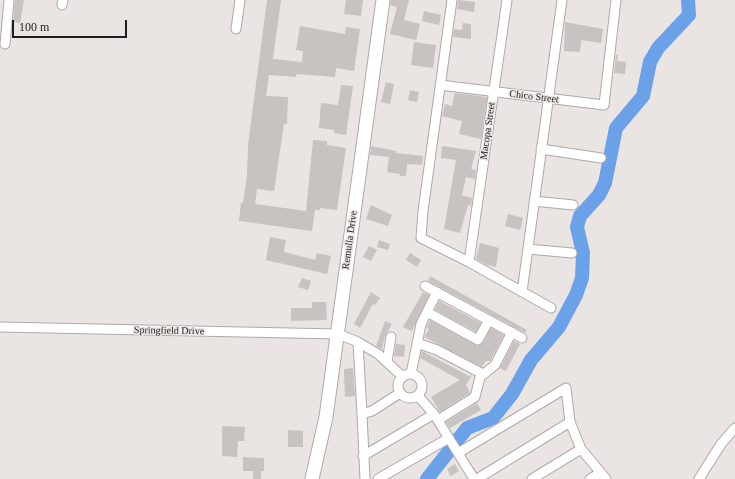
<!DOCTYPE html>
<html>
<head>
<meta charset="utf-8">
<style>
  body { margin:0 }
  #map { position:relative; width:735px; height:479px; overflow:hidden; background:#eae4e2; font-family:"Times New Roman",serif }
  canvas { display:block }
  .scale { position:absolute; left:12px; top:20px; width:115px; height:18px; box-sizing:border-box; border:2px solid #201e1d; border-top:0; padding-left:5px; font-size:12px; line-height:14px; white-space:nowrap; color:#201e1d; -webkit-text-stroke:3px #eae4e2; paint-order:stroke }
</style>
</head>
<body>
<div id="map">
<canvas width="735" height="479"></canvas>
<div class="scale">100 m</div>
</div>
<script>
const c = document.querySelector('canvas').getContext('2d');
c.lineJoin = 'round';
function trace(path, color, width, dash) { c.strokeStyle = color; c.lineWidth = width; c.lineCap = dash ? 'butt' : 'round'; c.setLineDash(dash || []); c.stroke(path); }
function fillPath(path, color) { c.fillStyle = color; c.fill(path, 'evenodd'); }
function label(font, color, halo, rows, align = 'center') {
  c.font = font + ' "Times New Roman",serif'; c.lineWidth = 3; c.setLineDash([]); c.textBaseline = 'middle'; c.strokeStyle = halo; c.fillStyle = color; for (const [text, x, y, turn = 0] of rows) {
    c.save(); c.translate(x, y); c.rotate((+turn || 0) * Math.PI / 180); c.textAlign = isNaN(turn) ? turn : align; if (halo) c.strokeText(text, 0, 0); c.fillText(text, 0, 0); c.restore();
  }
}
trace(new Path2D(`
  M 427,479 L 467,428 L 493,418 L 512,394 L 531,360 L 559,327 L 576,295 L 582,278 L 583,253 L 577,227 L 580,216 L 599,195 L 605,183 L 616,128 L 643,96 L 650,62 L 658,48 L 689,15 L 688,0`), '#6ba1e9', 14);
fillPath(new Path2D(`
  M 15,0 L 24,0 L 20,23 L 13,22 Z
  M 267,0 L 281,0 L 273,59 L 302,62 L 303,51 L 296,50 L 300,26 L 345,34 L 346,27 L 360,29 L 354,71 L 336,68 L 335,77 L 296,74 L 296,77 L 269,75 L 266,96 L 288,97 L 287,124 L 284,124 L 274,191 L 257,189 L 255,204 L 306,211 L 313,140 L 327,141 L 327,145 L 346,148 L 337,210 L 320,208 L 320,210 L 315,210 L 312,231 L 239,221 L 241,203 L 243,203 L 247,175 L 248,145 Z
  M 346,0 L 363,0 L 361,16 L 344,14 Z
  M 391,0 L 409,0 L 404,20 L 420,24 L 416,40 L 390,34 L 397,7 L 390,5 Z
  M 458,0 L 475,2 L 474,12 L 457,9 Z
  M 424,11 L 441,15 L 439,25 L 422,21 Z
  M 565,22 L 603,29 L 601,43 L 581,40 L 580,52 L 564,51 Z
  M 463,23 L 471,24 L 471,39 L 453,37 L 454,29 L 462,30 Z
  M 414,42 L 436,45 L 433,68 L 411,65 Z
  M 616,55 L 618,55 L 617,61 L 626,62 L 625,74 L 614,73 Z
  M 386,82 L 394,84 L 390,104 L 381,102 Z
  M 341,85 L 353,86 L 346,135 L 334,133 L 334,130 L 319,128 L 321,103 L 338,105 Z
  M 410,90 L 419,92 L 417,102 L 408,100 Z
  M 455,93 L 487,97 L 481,139 L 459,134 L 462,121 L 442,116 L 445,104 L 452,106 Z
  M 371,146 L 396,151 L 396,153 L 423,156 L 422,165 L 407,164 L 406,176 L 400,176 L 400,174 L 387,172 L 389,157 L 370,155 Z
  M 442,146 L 476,151 L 471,169 L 476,170 L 475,179 L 466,177 L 462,195 L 472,198 L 471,206 L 468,205 L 460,233 L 444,229 L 456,160 L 441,158 Z
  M 371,205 L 392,215 L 388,226 L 366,219 Z
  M 508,214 L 523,218 L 520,230 L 505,226 Z
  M 270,237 L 286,240 L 284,252 L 315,260 L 317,253 L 331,256 L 327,274 L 266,260 Z
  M 379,240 L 390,244 L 388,250 L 377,247 Z
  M 480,243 L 499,248 L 496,267 L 487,265 L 476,259 Z
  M 369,246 L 377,250 L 371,261 L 363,257 Z
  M 410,253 L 421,260 L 417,267 L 406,260 Z
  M 430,276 L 527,330 L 525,333 L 428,281 Z
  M 302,278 L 311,281 L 308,290 L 298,287 Z
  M 371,292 L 380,298 L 375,305 L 373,304 L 360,328 L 354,324 Z
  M 423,292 L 429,295 L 412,331 L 403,327 Z
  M 439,301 L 481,323 L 476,332 L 435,310 Z
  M 312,302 L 326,302 L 327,320 L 291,321 L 291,308 L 312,308 Z
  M 430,320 L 478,346 L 483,343 L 491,328 L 504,335 L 490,361 L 486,361 L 482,367 L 424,337 L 429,329 L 426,328 Z
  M 385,321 L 392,324 L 385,336 L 382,349 L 376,346 Z
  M 514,341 L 520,344 L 506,371 L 500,368 Z
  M 396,344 L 405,345 L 404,357 L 394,356 Z
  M 422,351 L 469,376 L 472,375 L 466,385 L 470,393 L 440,412 L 431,397 L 460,380 L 420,358 Z
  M 353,368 L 355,396 L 345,397 L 344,369 Z
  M 477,403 L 481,410 L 450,428 L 446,422 Z
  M 222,426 L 245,427 L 244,441 L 238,441 L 237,457 L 222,456 Z
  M 288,430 L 303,431 L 303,447 L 288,447 Z
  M 243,457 L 264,458 L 264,471 L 261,471 L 261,479 L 253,479 L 253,471 L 243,471 Z
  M 455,464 L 459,471 L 451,476 L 447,469 Z`), '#c8c2c0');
const street = new Path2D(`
  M 452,0 L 423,211 L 421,238 L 469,262 L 551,308
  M 62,5 L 63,0
  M 236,29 L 240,0
  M 5,44 L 9,0
  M 440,85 L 604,105 L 616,0
  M 541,149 L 601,158
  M 534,201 L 573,205
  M 528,249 L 572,253
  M 469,262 L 507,0
  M 425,286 L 522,338
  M 522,292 L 562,0
  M 427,312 L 478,340 L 489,320
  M 0,327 L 338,334 L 358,342 L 378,354 L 403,377
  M 358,342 L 362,414
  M 417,343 L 437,350 L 483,374
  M 387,362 L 391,337
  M398 386a12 12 0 1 1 24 0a12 12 0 1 1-24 0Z
  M 411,374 L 421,324 L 437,292
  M 418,396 L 434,414 L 474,479
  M 438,420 L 475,397 L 480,377 L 495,365 L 512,332
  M 458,453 L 566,388 L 570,422 L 581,449 L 606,479
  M 363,456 L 434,414
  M 365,479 L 362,414 L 372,411 L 400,393
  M 378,479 L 449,438
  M 477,479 L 570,422
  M 532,479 L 581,449
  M 590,479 L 600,473
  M 699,479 L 721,444 L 735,428`);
const secondary = new Path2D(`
  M 312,479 L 326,417 L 383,0`);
trace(street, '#afa9a7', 11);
trace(secondary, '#afa9a7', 15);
trace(street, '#fff', 9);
trace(secondary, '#fff', 13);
label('10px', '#201e1d', '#eae4e2', [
  ["Chico Street",534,97,7],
  ["Macopa Street",488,131,-82],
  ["Remulla Drive",350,240,-82],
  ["Springfield Drive",169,331,1]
]);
</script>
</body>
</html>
